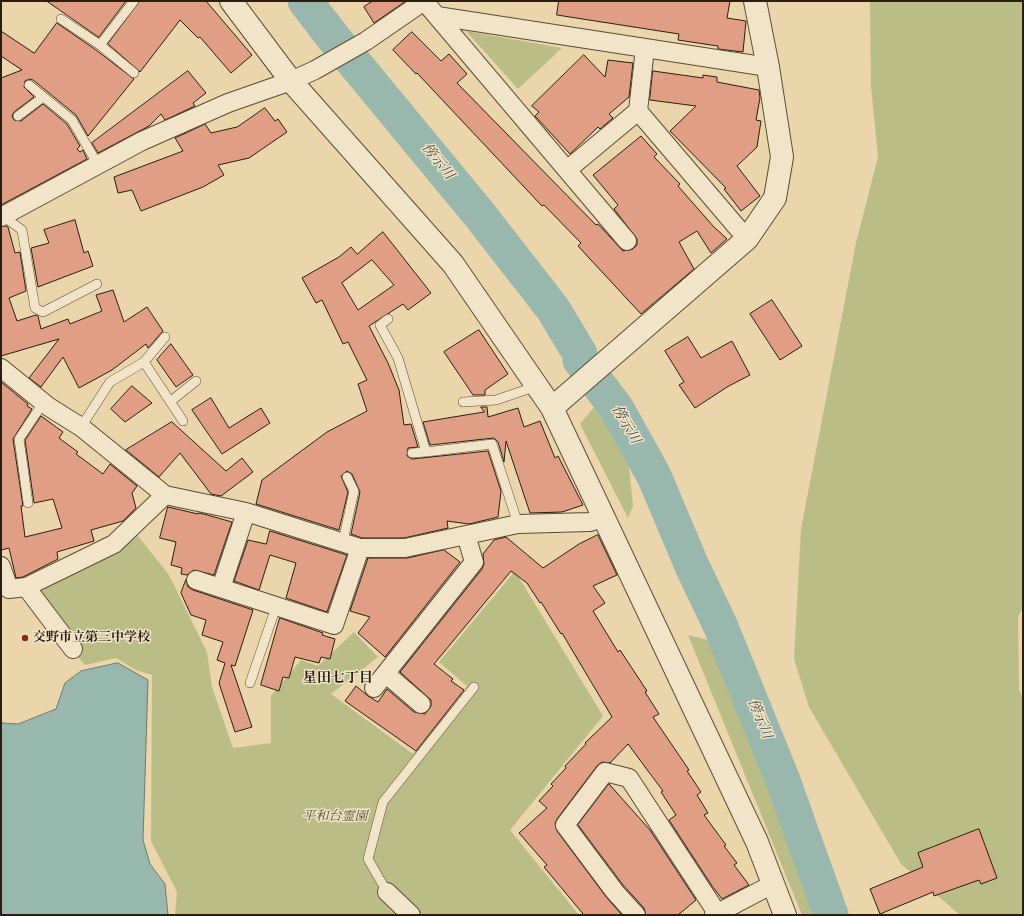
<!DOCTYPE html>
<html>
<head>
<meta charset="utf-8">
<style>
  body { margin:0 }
  #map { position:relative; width:1024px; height:916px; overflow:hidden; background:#ead6aa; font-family:"IM FELL Double Pica",serif }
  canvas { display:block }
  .frame { position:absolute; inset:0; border:2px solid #291e10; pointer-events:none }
</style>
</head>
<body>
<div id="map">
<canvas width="1024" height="916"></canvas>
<div class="frame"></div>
</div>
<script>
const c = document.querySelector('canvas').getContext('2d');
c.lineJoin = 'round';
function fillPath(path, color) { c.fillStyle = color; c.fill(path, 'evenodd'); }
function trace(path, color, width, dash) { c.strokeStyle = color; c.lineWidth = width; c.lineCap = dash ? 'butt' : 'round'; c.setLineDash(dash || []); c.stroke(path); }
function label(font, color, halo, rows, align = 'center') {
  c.font = font + ' "IM FELL Double Pica","Noto Serif JP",serif'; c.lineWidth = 3; c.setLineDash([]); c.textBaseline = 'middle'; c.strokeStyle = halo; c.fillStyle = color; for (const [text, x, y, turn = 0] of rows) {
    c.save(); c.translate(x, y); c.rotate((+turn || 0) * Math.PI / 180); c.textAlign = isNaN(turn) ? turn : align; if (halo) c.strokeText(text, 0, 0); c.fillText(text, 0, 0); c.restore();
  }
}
fillPath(new Path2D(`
  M 870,1 L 1023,1 L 1023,608 L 1018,617 L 1019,690 L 1023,698 L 1023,915 L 960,915 L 901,864 L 809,707 L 794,659 L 801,529 L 856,243 L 878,157 L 871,86 Z
  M 466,31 L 562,48 L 518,89 Z
  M 602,398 L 635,455 L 629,467 L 633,506 L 628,518 L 580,424 Z
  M 138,536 L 169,575 L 207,652 L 212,687 L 233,748 L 271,743 L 271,696 L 301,660 L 318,666 L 354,632 L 378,657 L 331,694 L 413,754 L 467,686 L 439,662 L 515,571 L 603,716 L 510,830 L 579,915 L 175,915 L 177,892 L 151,841 L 152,675 L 136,670 L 116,658 L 85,665 L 23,595 L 92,566 Z
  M 688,635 L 721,643 L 821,915 L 802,915 Z`), '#bbbd86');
const water = new Path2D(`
  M 118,663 L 148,680 L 143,840 L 150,864 L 165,884 L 168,915 L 1,915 L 1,723 L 18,724 L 56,709 L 65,683 L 81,671 Z`);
fillPath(water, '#98b8ae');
trace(water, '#6c7a6f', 1);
trace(new Path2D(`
  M 305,1 L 332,36 L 479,214 L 553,309 L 580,354 L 580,360 L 617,409 L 654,476 L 692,566 L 721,627 L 782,778 L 831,915`), '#98b8ae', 35);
const building = new Path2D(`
  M 47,1 L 126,1 L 99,37 Z
  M 140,1 L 206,1 L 252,55 L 231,73 L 200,37 L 198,38 L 180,20 L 140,72 L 108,44 Z
  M 373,1 L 406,1 L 374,23 L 364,7 Z
  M 559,1 L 730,1 L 727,18 L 746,21 L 743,52 L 718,49 L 718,46 L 678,40 L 679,34 L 557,15 Z
  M 57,23 L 96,50 L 134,79 L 88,136 L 76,115 L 33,80 L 30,79 L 25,81 L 24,87 L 34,97 L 14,112 L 12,116 L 14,120 L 21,121 L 43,104 L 67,124 L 80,146 L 77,149 L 80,152 L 83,150 L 87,159 L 1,205 L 1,78 L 22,70 L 1,56 L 1,31 L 34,53 Z
  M 412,32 L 441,61 L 449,54 L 467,74 L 457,83 L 596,225 L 598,224 L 623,251 L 633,249 L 637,245 L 637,239 L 614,209 L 618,205 L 593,175 L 641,136 L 657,154 L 654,157 L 680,184 L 678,186 L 713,226 L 727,239 L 711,253 L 697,231 L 679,242 L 694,269 L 641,314 L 578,246 L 581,243 L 544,205 L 542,206 L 417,73 L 416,74 L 393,50 Z
  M 584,55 L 605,77 L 608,60 L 633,63 L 629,97 L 609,114 L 613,118 L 600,129 L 598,127 L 570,154 L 535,116 L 539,112 L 532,106 Z
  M 188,71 L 206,93 L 193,103 L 195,106 L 165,120 L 161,114 L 149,126 L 98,153 L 92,143 Z
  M 653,71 L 703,78 L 703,75 L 717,77 L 717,82 L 759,90 L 760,98 L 756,120 L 761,121 L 757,147 L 737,166 L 760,196 L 741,211 L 724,189 L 726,188 L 670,131 L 696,106 L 650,100 Z
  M 265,108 L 275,121 L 278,119 L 287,132 L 249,158 L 218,165 L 224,175 L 203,187 L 141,211 L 132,190 L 118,193 L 114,177 L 183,151 L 175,138 L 205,124 L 211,133 L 237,127 Z
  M 75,220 L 84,253 L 88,251 L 93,266 L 38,287 L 31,248 L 49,243 L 44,230 Z
  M 6,226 L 8,227 L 15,253 L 20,252 L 26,291 L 9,298 L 17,321 L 36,315 L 38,316 L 41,329 L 68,319 L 70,324 L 102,311 L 96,295 L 113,290 L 124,322 L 147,307 L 163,331 L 148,348 L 146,344 L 112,370 L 79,388 L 63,357 L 41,387 L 29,378 L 59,339 L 1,356 L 1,227 Z
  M 383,232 L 431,293 L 408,310 L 403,304 L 369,326 L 388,363 L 399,390 L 404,425 L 411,424 L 418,447 L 408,448 L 407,456 L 412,459 L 488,451 L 501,491 L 498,517 L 469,524 L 447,521 L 448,528 L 404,538 L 362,538 L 351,534 L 360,492 L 352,474 L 347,471 L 341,476 L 348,492 L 339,530 L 256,504 L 262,480 L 327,432 L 367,411 L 358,384 L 367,380 L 348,342 L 343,344 L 322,300 L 316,303 L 302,278 L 339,257 L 351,247 L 357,254 ZM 372,260 L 394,285 L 358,310 L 342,283 Z
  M 772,300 L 802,346 L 780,360 L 750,314 Z
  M 479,330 L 508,374 L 485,390 L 485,395 L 473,395 L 444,352 Z
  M 688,337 L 701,358 L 732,341 L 750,375 L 727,387 L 695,408 L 679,385 L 684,382 L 665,351 Z
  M 171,344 L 193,375 L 176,387 L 157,360 Z
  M 1,382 L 28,404 L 27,406 L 32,409 L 13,439 L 23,506 L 21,506 L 25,537 L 62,528 L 53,499 L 34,503 L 25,440 L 41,416 L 63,432 L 59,438 L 78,452 L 76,454 L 103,474 L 110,464 L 137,486 L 132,493 L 136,508 L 123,521 L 91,530 L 94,541 L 57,552 L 58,559 L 23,577 L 16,578 L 9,548 L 1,550 Z
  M 132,386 L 152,403 L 125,422 L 111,409 Z
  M 211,398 L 229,428 L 261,408 L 270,423 L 222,454 L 192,410 Z
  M 481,407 L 487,407 L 488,417 L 518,408 L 524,427 L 540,421 L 555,458 L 558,456 L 583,505 L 562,512 L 530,513 L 506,441 L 504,462 L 498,442 L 494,438 L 430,445 L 423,422 L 484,412 Z
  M 172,422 L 226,471 L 242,458 L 253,472 L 221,496 L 211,494 L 180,453 L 159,477 L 126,450 Z
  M 168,507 L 198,514 L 198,513 L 204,514 L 232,522 L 214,575 L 194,570 L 187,575 L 181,574 L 182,568 L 171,565 L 176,542 L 160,538 Z
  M 270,531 L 347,555 L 327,612 L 286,598 L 296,563 L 270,555 L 259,590 L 234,581 L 248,540 L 266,544 Z
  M 598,535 L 617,575 L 593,586 L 605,603 L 593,611 L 618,652 L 620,650 L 647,691 L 645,692 L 659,714 L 653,717 L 689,770 L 687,771 L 701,792 L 697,795 L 708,813 L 704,815 L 726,845 L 724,846 L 737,863 L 734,865 L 749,885 L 722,899 L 712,886 L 669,820 L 676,815 L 661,792 L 663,791 L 628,744 L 610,763 L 602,762 L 597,766 L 557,819 L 555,824 L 557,831 L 607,898 L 622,915 L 584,915 L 544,867 L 547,865 L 519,833 L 547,808 L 539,801 L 553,786 L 551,784 L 566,768 L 565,766 L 586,744 L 585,743 L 612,717 L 562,633 L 561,634 L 541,602 L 540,603 L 527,583 L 511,571 L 434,664 L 453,679 L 451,681 L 464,690 L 416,751 L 345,701 L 356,686 L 368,696 L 378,702 L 387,689 L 414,712 L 425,714 L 431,706 L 431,700 L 400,672 L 482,569 L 484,564 L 483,554 L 494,540 L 506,537 L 543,568 L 579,544 Z
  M 444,550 L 460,562 L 385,657 L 358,633 L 370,617 L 350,611 L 368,558 L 407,558 Z
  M 186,580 L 188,587 L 193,590 L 253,610 L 235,666 L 231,665 L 252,727 L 235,732 L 219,683 L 225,663 L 217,660 L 223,642 L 202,635 L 206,620 L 191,615 L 181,593 Z
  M 280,618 L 323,633 L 322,635 L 335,639 L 330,659 L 321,657 L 319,663 L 295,657 L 289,678 L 283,677 L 279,691 L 261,685 Z
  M 609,784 L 650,830 L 696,900 L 678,915 L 646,915 L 644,908 L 623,885 L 578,825 Z
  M 979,829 L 997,878 L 981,884 L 979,880 L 934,896 L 933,892 L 880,914 L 870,889 L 923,867 L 918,853 Z`);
fillPath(building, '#e09e84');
trace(building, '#291e10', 1);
const service = new Path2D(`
  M 61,19 L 100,45 L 134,73
  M 100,45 L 134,1
  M 29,85 L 72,120 L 98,165
  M 18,116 L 43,97
  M 3,216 L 22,230 L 35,308 L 43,312 L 97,284
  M 388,319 L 380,325 L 398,358 L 426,452 L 492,444 L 518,524
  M 144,362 L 165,337
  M 171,401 L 196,381
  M 463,402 L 496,400 L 537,386
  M 81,427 L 110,382 L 144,362 L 183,421
  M 412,453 L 426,452
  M 28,503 L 19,439 L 43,403
  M 343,541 L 354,491 L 347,477
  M 250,683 L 276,607
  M 387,892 L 368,859 L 383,802 L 474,687`);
const minor = new Path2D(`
  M 424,1 L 627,241
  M 437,16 L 645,48
  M 567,170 L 638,111
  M 1,217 L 142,141 L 228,103 L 291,81 L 315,70 L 366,41 L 424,1
  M 747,239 L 638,111 L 645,48 L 768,67
  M 1,368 L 49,407 L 81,427 L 165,495 L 246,512 L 360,548 L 405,548 L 518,524 L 590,522 L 604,517
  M 1,566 L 9,589 L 26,587 L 73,649
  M 196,580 L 334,625 L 360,548
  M 26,587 L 114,544 L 165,495
  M 221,588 L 246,512
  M 386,674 L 421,704
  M 374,688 L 474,562 L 466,535
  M 387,892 L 411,915
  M 636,915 L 615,892 L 565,825 L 605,772 L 629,778 L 717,913
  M 714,915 L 773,884`);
const tertiary = new Path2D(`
  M 231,1 L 291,81 L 453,264 L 552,408 L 757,842 L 785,915
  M 552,408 L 747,239 L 775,198 L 782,157 L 768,67 L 755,1`);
trace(service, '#594c36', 10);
trace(minor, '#594c36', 20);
trace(tertiary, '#594c36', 24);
trace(service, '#f1e4c8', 9);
trace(minor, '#f1e4c8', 18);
trace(tertiary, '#f1e4c8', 22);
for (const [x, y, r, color] of [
  [25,638,4,"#8f2418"]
]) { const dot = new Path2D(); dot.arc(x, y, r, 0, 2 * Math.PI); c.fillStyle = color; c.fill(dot); trace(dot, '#f1e4c8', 1.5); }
label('bold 13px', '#291e10', '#f1e4c8', [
  ["交野市立第三中学校",33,638]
], 'left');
label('italic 13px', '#554e33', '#f1e4c8', [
  ["平和台霊園",335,817]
]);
label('italic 14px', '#4a4c3f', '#f1e4c8', [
  ["傍示川",437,162,51],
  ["傍示川",625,425,60],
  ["傍示川",759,719,68]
]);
label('bold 14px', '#291e10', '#f1e4c8', [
  ["星田七丁目",338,679]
]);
</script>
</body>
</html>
